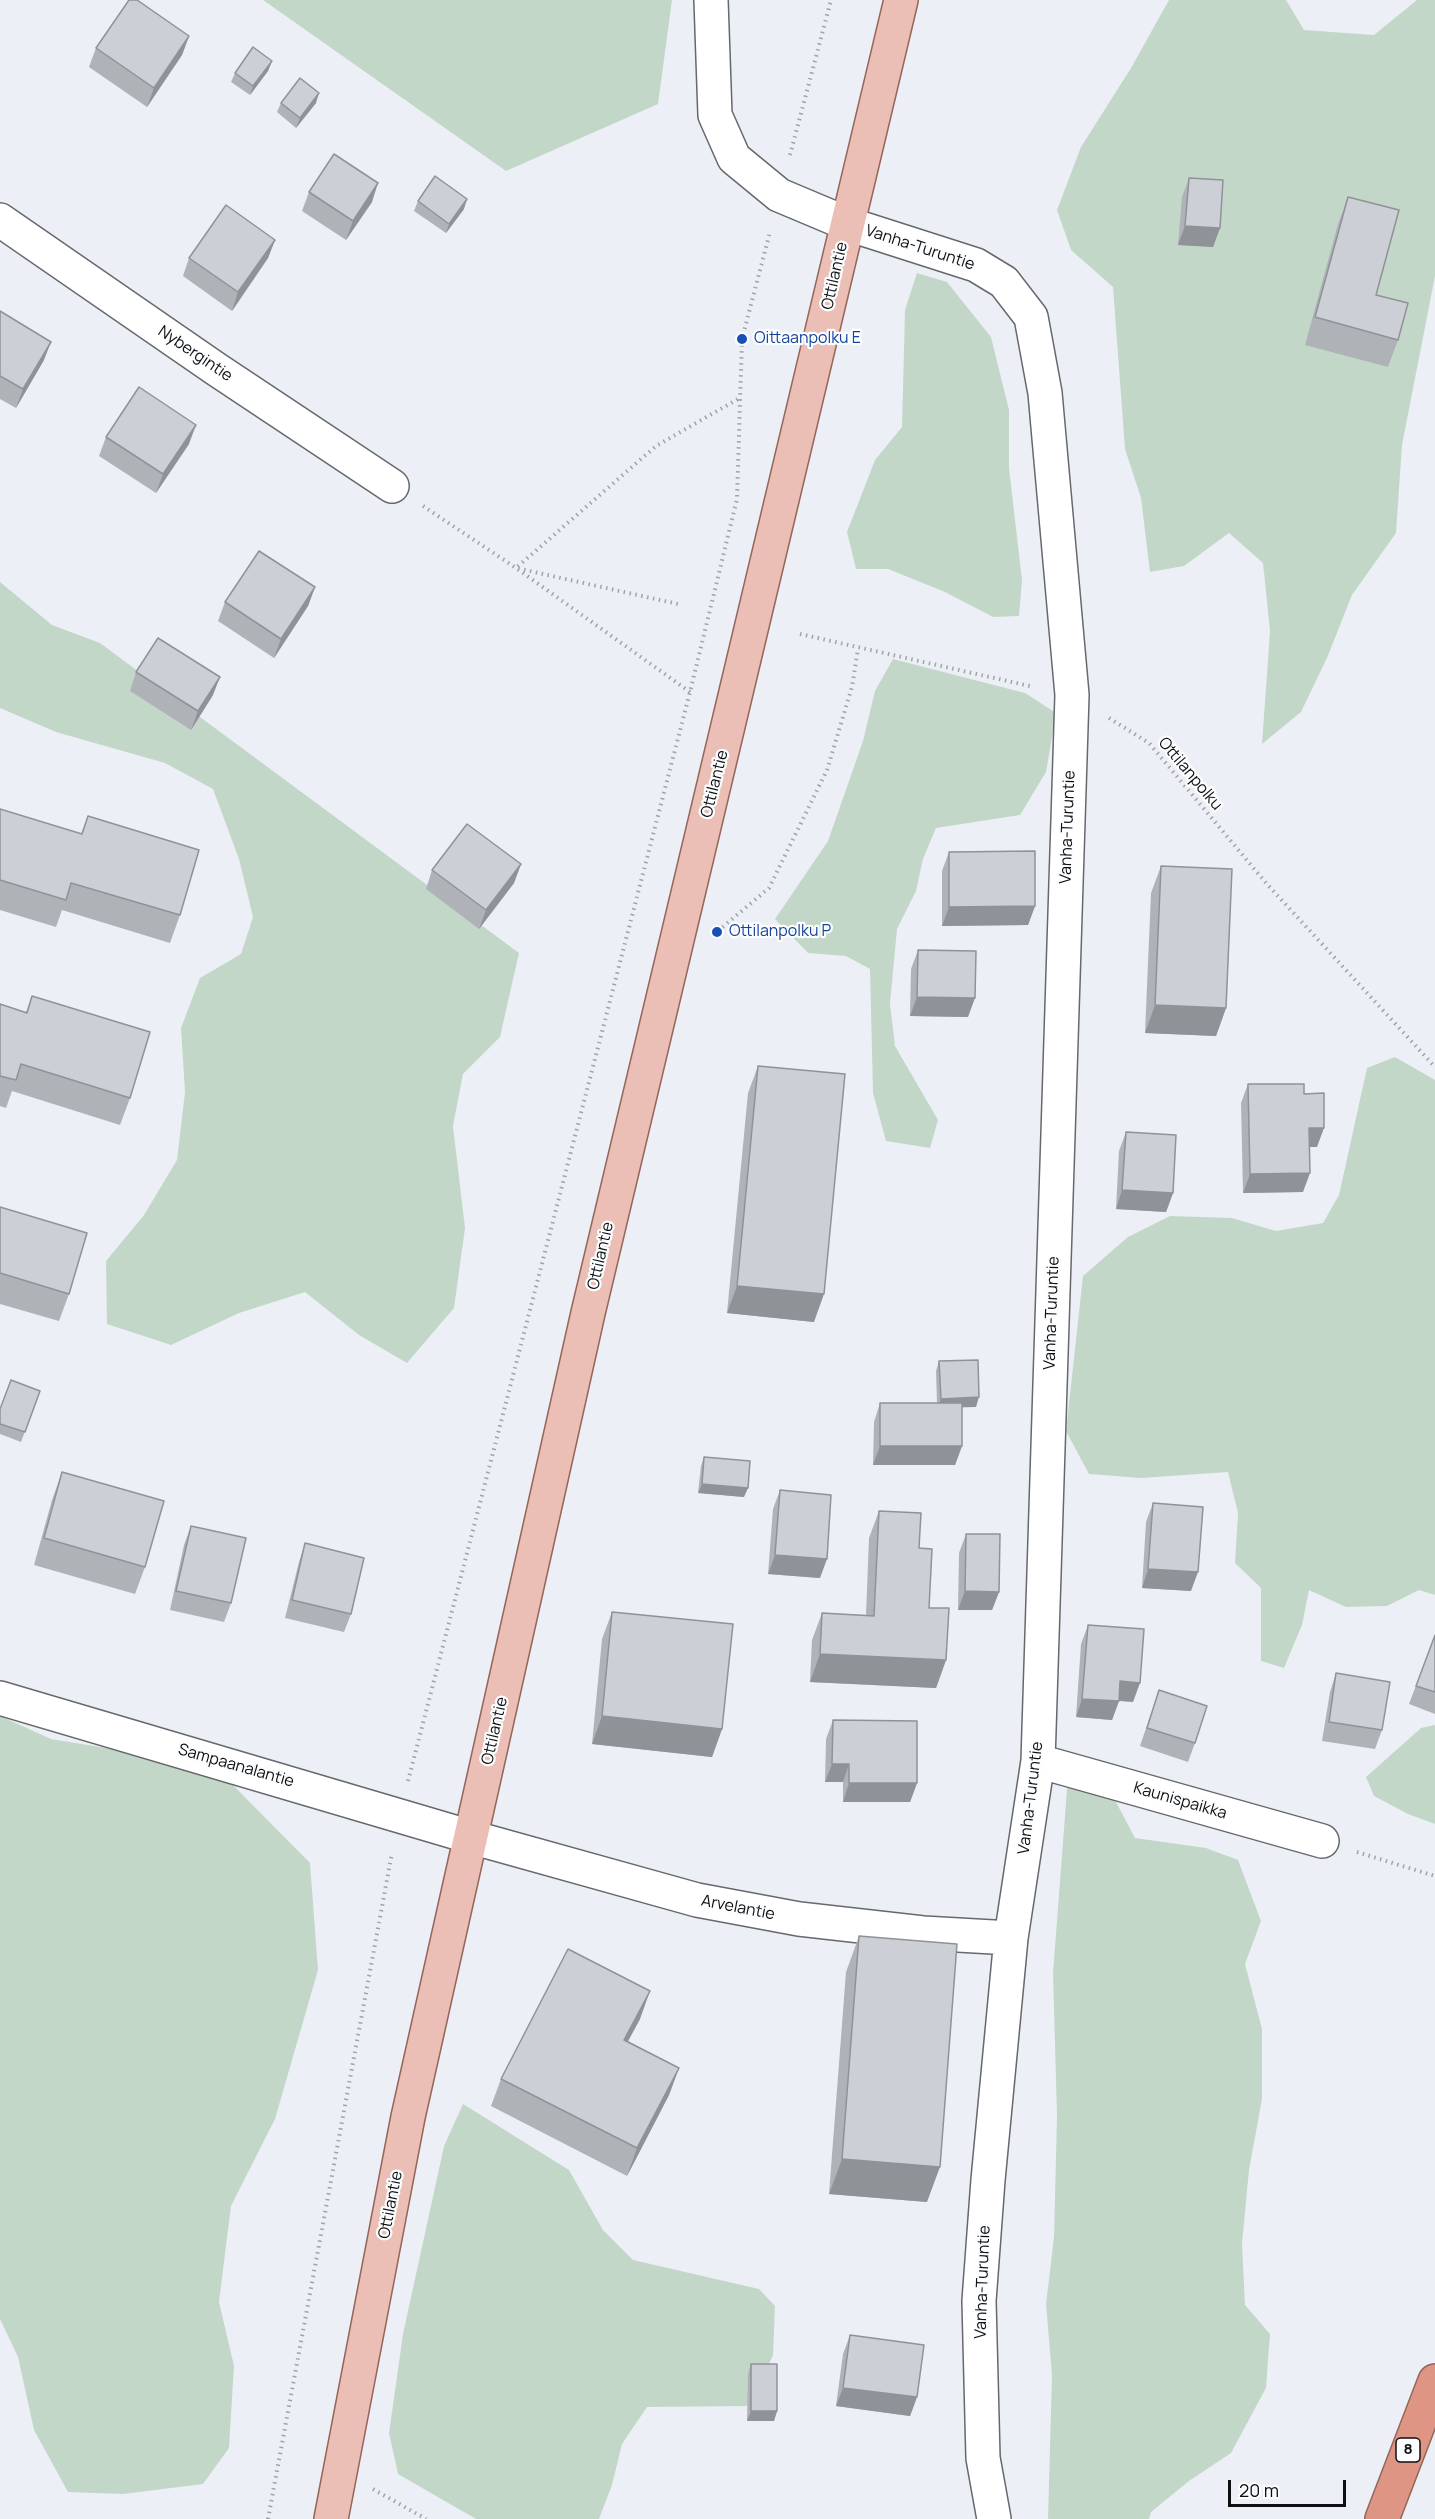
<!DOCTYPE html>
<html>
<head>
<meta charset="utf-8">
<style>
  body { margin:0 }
  #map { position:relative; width:1435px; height:2519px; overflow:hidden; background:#ecf0f6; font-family:Manrope,sans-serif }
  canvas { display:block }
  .scale { position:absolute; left:1228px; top:2480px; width:118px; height:27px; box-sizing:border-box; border:3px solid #0e0f11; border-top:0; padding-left:8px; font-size:18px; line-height:21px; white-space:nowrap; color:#0e0f11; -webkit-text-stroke:4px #fcfdfe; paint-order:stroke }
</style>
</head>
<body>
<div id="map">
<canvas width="1435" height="2519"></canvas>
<div class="scale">20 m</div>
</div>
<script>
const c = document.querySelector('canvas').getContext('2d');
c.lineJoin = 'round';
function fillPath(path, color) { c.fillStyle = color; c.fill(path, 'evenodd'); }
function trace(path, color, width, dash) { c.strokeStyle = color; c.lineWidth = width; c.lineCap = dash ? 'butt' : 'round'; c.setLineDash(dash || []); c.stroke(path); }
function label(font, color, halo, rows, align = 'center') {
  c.font = font + ' Manrope,sans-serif'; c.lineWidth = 4.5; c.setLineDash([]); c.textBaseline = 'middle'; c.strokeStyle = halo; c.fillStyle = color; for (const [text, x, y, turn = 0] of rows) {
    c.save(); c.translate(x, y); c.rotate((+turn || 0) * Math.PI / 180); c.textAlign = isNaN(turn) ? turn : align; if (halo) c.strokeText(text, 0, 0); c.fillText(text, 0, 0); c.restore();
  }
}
fillPath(new Path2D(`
  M 263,0 L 672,0 L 658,104 L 506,171 Z
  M 1169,0 L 1286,0 L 1304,30 L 1374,35 L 1417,0 L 1435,0 L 1435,276 L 1402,445 L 1396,533 L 1352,595 L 1327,658 L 1301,712 L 1262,744 L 1270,631 L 1263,563 L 1229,533 L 1184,566 L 1150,572 L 1141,498 L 1125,449 L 1113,287 L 1071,250 L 1057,210 L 1081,147 L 1131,68 Z
  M 917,273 L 947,282 L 991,337 L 1009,410 L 1009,468 L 1022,580 L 1019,616 L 993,617 L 945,592 L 888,569 L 856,569 L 847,532 L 875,460 L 902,427 L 905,310 Z
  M 0,582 L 52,625 L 100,643 L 519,953 L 500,1037 L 463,1074 L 453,1126 L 465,1228 L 454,1308 L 407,1363 L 359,1335 L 305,1292 L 239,1313 L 171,1345 L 107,1324 L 106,1261 L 144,1215 L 177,1160 L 185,1092 L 181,1028 L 200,978 L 241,954 L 253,917 L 239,859 L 213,789 L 165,763 L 56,732 L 0,708 Z
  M 893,659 L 1025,693 L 1056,713 L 1046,772 L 1020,815 L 936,828 L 923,859 L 916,891 L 897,929 L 890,1004 L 895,1046 L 938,1120 L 930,1148 L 886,1141 L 873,1093 L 870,969 L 846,956 L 808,953 L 775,919 L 828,841 L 863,741 L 875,691 Z
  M 1395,1057 L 1435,1080 L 1435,1595 L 1419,1590 L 1387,1606 L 1346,1607 L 1309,1590 L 1302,1625 L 1284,1668 L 1261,1661 L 1261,1588 L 1235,1563 L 1238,1513 L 1228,1472 L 1141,1478 L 1089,1474 L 1066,1431 L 1083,1276 L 1128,1237 L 1170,1216 L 1232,1218 L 1276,1231 L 1323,1223 L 1339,1195 L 1367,1068 Z
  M 0,1716 L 51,1739 L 143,1754 L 225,1777 L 310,1863 L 318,1970 L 275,2119 L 231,2206 L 219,2302 L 234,2366 L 229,2448 L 203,2484 L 123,2494 L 68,2492 L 34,2430 L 18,2357 L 0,2319 Z
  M 1435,1725 L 1435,1824 L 1408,1814 L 1374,1796 L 1366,1777 L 1421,1728 Z
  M 1069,1763 L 1106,1774 L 1115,1800 L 1135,1838 L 1206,1848 L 1238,1860 L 1261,1921 L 1245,1964 L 1262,2029 L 1262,2099 L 1249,2170 L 1242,2244 L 1245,2305 L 1270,2334 L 1266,2388 L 1231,2453 L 1189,2481 L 1151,2512 L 1149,2519 L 1048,2519 L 1052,2375 L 1046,2304 L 1054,2237 L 1057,2116 L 1053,1973 Z
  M 463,2104 L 569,2170 L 603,2230 L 633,2260 L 759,2289 L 775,2306 L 773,2355 L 751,2406 L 647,2407 L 622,2444 L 612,2485 L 599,2519 L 476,2519 L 398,2474 L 389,2433 L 403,2334 L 444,2146 Z`), '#c3d7c9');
const minor = new Path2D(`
  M 711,0 L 715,115 L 734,158 L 779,195 L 848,224 L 976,265 L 1004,282 L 1031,317 L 1045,393 L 1072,695 L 1038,1761 L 1011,1938 L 988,2180 L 979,2301 L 983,2458 L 994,2519
  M 0,220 L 216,369 L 392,486
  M 0,1698 L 471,1837 L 697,1900 L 799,1919 L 923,1933 L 1011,1938
  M 1038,1761 L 1322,1841`);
const major = new Path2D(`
  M 331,2519 L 408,2117 L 588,1313 L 901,0`);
const highway = new Path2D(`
  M 1382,2519 L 1435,2381`);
trace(minor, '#65686d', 36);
trace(major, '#95665b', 36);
trace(highway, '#95665b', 36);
trace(new Path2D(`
  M 790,155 L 831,0
  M 423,506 L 516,568 L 678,604
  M 800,634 L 1034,687
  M 690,692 L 516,568 L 656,446 L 738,399
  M 1109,718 L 1149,743 L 1266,883 L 1435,1067
  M 718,931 L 769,888 L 827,770 L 852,687 L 858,649
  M 408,1781 L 690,692 L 737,499 L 742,339 L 770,232
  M 1357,1852 L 1435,1876
  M 373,2489 L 426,2519
  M 268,2519 L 392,1853`), '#a0a3a8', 4, [1.5, 4.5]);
trace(minor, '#fff', 33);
trace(major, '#ebbfb5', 33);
trace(highway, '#de9583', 33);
fillPath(new Path2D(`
  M 189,36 L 182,55 L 147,107 L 89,67 L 96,48 Z
  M 272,61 L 268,71 L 250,95 L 231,82 L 235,73 Z
  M 281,103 L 316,103 L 296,128 L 277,112 Z
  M 1189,178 L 1220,228 L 1213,247 L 1178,245 L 1182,197 Z
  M 309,192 L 372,202 L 346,240 L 302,211 Z
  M 1348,197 L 1376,295 L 1398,340 L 1388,367 L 1305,345 L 1338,224 Z
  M 418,201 L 464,209 L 446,233 L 414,211 Z
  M 275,240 L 268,258 L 232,311 L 183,276 L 189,258 Z
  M 0,311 L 44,360 L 16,408 L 0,399 Z
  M 106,437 L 189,444 L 156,493 L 99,456 Z
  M 315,587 L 308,606 L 274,658 L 218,621 L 225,602 Z
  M 136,672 L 213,695 L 191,730 L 130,691 Z
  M 0,809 L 81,834 L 88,816 L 180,915 L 170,943 L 62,910 L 56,927 L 0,910 Z
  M 949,852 L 1035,906 L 1028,925 L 942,926 L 942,871 Z
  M 521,864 L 514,883 L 479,929 L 426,889 L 432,870 Z
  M 1161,866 L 1226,1008 L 1216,1036 L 1145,1033 L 1151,893 Z
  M 918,950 L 968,1017 L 910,1016 L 911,969 Z
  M 32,996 L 130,1098 L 120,1125 L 12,1091 L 6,1108 L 0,1106 L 0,1004 L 26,1012 Z
  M 758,1066 L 814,1322 L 727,1313 L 748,1093 Z
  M 1248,1084 L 1304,1094 L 1317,1147 L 1309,1147 L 1303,1192 L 1243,1193 L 1241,1103 Z
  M 1126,1132 L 1173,1193 L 1166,1212 L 1116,1209 L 1119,1151 Z
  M 0,1207 L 69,1294 L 59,1321 L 0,1304 Z
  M 939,1361 L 976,1407 L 962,1407 L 962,1446 L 955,1465 L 873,1465 L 874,1422 L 880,1403 L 937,1403 L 936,1371 Z
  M 40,1391 L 21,1442 L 0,1434 L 0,1409 Z
  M 704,1457 L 744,1497 L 698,1493 L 701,1466 Z
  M 62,1472 L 145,1567 L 135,1594 L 34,1565 L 52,1500 Z
  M 780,1490 L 820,1578 L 768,1574 L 773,1509 Z
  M 1153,1503 L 1191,1591 L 1142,1588 L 1146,1522 Z
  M 879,1511 L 919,1548 L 929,1608 L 946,1660 L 936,1688 L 810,1682 L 812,1640 L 822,1613 L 866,1615 L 869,1538 Z
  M 191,1526 L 231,1603 L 224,1622 L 170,1610 L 184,1545 Z
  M 966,1534 L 999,1592 L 992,1610 L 958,1610 L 959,1553 Z
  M 305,1543 L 351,1614 L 344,1632 L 285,1618 L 299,1562 Z
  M 612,1612 L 722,1729 L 712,1757 L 592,1744 L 602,1639 Z
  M 1088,1625 L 1133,1702 L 1119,1701 L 1112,1720 L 1076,1717 L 1081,1644 Z
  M 1435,1635 L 1435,1714 L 1409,1704 Z
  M 1336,1673 L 1382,1730 L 1375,1749 L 1322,1741 L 1330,1692 Z
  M 1159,1690 L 1195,1743 L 1188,1762 L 1140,1746 Z
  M 833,1720 L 917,1783 L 910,1802 L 843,1802 L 843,1782 L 825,1782 L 826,1739 Z
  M 859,1936 L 927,2202 L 829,2194 L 846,1972 Z
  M 640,2019 L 628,2041 L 679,2068 L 669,2095 L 627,2176 L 491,2106 L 501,2079 Z
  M 850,2335 L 917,2397 L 910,2416 L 836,2406 L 843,2354 Z
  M 751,2364 L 777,2411 L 774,2421 L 747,2421 L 748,2374 Z`), '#afb3b8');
fillPath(new Path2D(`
  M 189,36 L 182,55 L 147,107 L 154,88 Z
  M 272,61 L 268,71 L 250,95 L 253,86 Z
  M 319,93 L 316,103 L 296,128 L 300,118 Z
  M 378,183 L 372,202 L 346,240 L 353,221 Z
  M 467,199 L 464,209 L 446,233 L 449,224 Z
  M 1185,226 L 1220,228 L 1213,247 L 1178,245 Z
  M 275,240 L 268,258 L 232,311 L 238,292 Z
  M 51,342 L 44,360 L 16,408 L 23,389 Z
  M 196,425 L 189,444 L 156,493 L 163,474 Z
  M 315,587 L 308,606 L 274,658 L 281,639 Z
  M 220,677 L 213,695 L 191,730 L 198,711 Z
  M 521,864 L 514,883 L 479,929 L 486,910 Z
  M 1035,906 L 1028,925 L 942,926 L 949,907 Z
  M 917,997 L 975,998 L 968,1017 L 910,1016 Z
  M 1155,1005 L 1226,1008 L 1216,1036 L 1145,1033 Z
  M 1309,1128 L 1324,1128 L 1317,1147 L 1302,1147 Z
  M 1310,1173 L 1303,1192 L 1243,1193 L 1250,1174 Z
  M 1122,1190 L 1173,1193 L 1166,1212 L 1116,1209 Z
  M 737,1286 L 824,1294 L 814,1322 L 727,1313 Z
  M 979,1397 L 976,1407 L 937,1408 L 941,1399 Z
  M 880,1446 L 962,1446 L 955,1465 L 873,1465 Z
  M 702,1484 L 748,1488 L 744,1497 L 698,1493 Z
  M 775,1555 L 827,1559 L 820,1578 L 768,1574 Z
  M 1148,1569 L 1198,1572 L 1191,1591 L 1142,1588 Z
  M 965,1591 L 999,1592 L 992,1610 L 958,1610 Z
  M 820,1654 L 946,1660 L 936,1688 L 810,1682 Z
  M 1120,1681 L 1140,1683 L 1133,1702 L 1113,1700 Z
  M 1082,1699 L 1119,1701 L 1112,1720 L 1076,1717 Z
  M 602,1716 L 722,1729 L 712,1757 L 592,1744 Z
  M 832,1764 L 849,1764 L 843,1782 L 825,1782 Z
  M 849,1783 L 917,1783 L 910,1802 L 843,1802 Z
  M 650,1991 L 640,2019 L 614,2067 L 624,2040 Z
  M 679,2068 L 669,2095 L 627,2176 L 637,2148 Z
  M 842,2159 L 940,2167 L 927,2202 L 829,2194 Z
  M 843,2388 L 917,2397 L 910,2416 L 836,2406 Z
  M 751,2411 L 777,2411 L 774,2421 L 747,2421 Z`), '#8f9296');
const building = new Path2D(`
  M 129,0 L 137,0 L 189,36 L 154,88 L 96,48 Z
  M 253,47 L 272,61 L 253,86 L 235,73 Z
  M 300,78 L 319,93 L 300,118 L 281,103 Z
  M 334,154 L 378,183 L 353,221 L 309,192 Z
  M 435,176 L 467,199 L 449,224 L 418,201 Z
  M 1189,178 L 1223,180 L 1220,228 L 1185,226 Z
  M 1348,197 L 1399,210 L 1376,295 L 1408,303 L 1398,340 L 1315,317 Z
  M 226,205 L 275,240 L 238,292 L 189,258 Z
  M 0,311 L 51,342 L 23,389 L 0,376 Z
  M 139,387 L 196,425 L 163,474 L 106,437 Z
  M 259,551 L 315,587 L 281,639 L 225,602 Z
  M 158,638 L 220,677 L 198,711 L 136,672 Z
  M 0,809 L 82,834 L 88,816 L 199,850 L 180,915 L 71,883 L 66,900 L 0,880 Z
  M 467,824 L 521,864 L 486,910 L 432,870 Z
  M 1035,851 L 1035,906 L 949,907 L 949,852 Z
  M 1161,866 L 1232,869 L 1226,1008 L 1155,1005 Z
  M 918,950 L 976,951 L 975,998 L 917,997 Z
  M 32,996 L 150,1032 L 130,1098 L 21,1064 L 16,1080 L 0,1076 L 0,1004 L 27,1013 Z
  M 758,1066 L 845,1074 L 824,1294 L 737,1286 Z
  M 1248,1084 L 1304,1084 L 1304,1094 L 1324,1093 L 1324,1128 L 1309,1128 L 1310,1173 L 1250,1174 Z
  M 1126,1132 L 1176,1135 L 1173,1193 L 1122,1190 Z
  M 0,1207 L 87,1233 L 69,1294 L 0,1273 Z
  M 978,1360 L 979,1397 L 941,1399 L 939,1361 Z
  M 11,1380 L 40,1391 L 25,1432 L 0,1424 L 0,1409 Z
  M 880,1403 L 962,1403 L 962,1446 L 880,1446 Z
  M 704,1457 L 750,1461 L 748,1488 L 702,1484 Z
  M 62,1472 L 164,1501 L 145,1567 L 44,1538 Z
  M 780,1490 L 831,1495 L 827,1559 L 775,1555 Z
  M 1153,1503 L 1203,1507 L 1198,1572 L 1148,1569 Z
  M 879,1511 L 921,1513 L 919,1548 L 932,1549 L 929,1608 L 949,1608 L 946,1660 L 820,1654 L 822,1613 L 874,1616 Z
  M 191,1526 L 246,1538 L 231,1603 L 176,1591 Z
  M 966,1534 L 1000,1534 L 999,1592 L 965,1591 Z
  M 305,1543 L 364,1558 L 351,1614 L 292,1600 Z
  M 612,1612 L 733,1624 L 722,1729 L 602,1716 Z
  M 1088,1625 L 1144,1629 L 1140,1683 L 1120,1681 L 1119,1701 L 1082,1699 Z
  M 1435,1635 L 1435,1692 L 1416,1686 Z
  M 1336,1673 L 1390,1682 L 1382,1730 L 1329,1722 Z
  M 1159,1690 L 1207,1706 L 1195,1743 L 1147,1728 Z
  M 833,1720 L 917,1721 L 917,1783 L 849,1783 L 849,1764 L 832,1764 Z
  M 859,1936 L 957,1944 L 940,2167 L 842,2159 Z
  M 568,1949 L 650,1991 L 624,2040 L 679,2068 L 637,2148 L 501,2079 Z
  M 850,2335 L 924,2345 L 917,2397 L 843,2388 Z
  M 751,2364 L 777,2364 L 777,2411 L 751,2411 Z`);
fillPath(building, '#ccd0d6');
trace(building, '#8f9296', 1.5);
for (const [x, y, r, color] of [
  [742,339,6,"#1a4fb4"],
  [717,932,6,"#1a4fb4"]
]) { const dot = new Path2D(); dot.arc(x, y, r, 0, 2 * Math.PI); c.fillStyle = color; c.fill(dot); trace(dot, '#fcfdfe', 2); }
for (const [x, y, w] of [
  [1408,2450,24]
]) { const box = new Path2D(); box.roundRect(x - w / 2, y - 12, w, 24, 4.5); c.fillStyle = '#fcfdfe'; c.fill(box); trace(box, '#0e0f11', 1.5); }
label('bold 15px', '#0e0f11', null, [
  ["8",1408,2450]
]);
label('16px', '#0e0f11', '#fcfdfe', [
  ["Vanha-Turuntie",920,248,18],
  ["Ottilantie",835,276,-77],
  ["Nybergintie",195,354,34],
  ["Ottilanpolku",1190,774,50],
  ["Ottilantie",715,784,-76],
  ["Vanha-Turuntie",1068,827,-88],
  ["Ottilantie",601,1256,-77],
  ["Vanha-Turuntie",1052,1313,-88],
  ["Ottilantie",495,1731,-77],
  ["Sampaanalantie",236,1766,16],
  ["Vanha-Turuntie",1031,1798,-83],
  ["Kaunispaikka",1180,1801,16],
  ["Arvelantie",738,1908,11],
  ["Ottilantie",391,2205,-79],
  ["Vanha-Turuntie",983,2282,-88]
]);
label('16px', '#164399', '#fcfdfe', [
  ["Oittaanpolku E",754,339],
  ["Ottilanpolku P",729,932]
], 'left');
</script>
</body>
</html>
